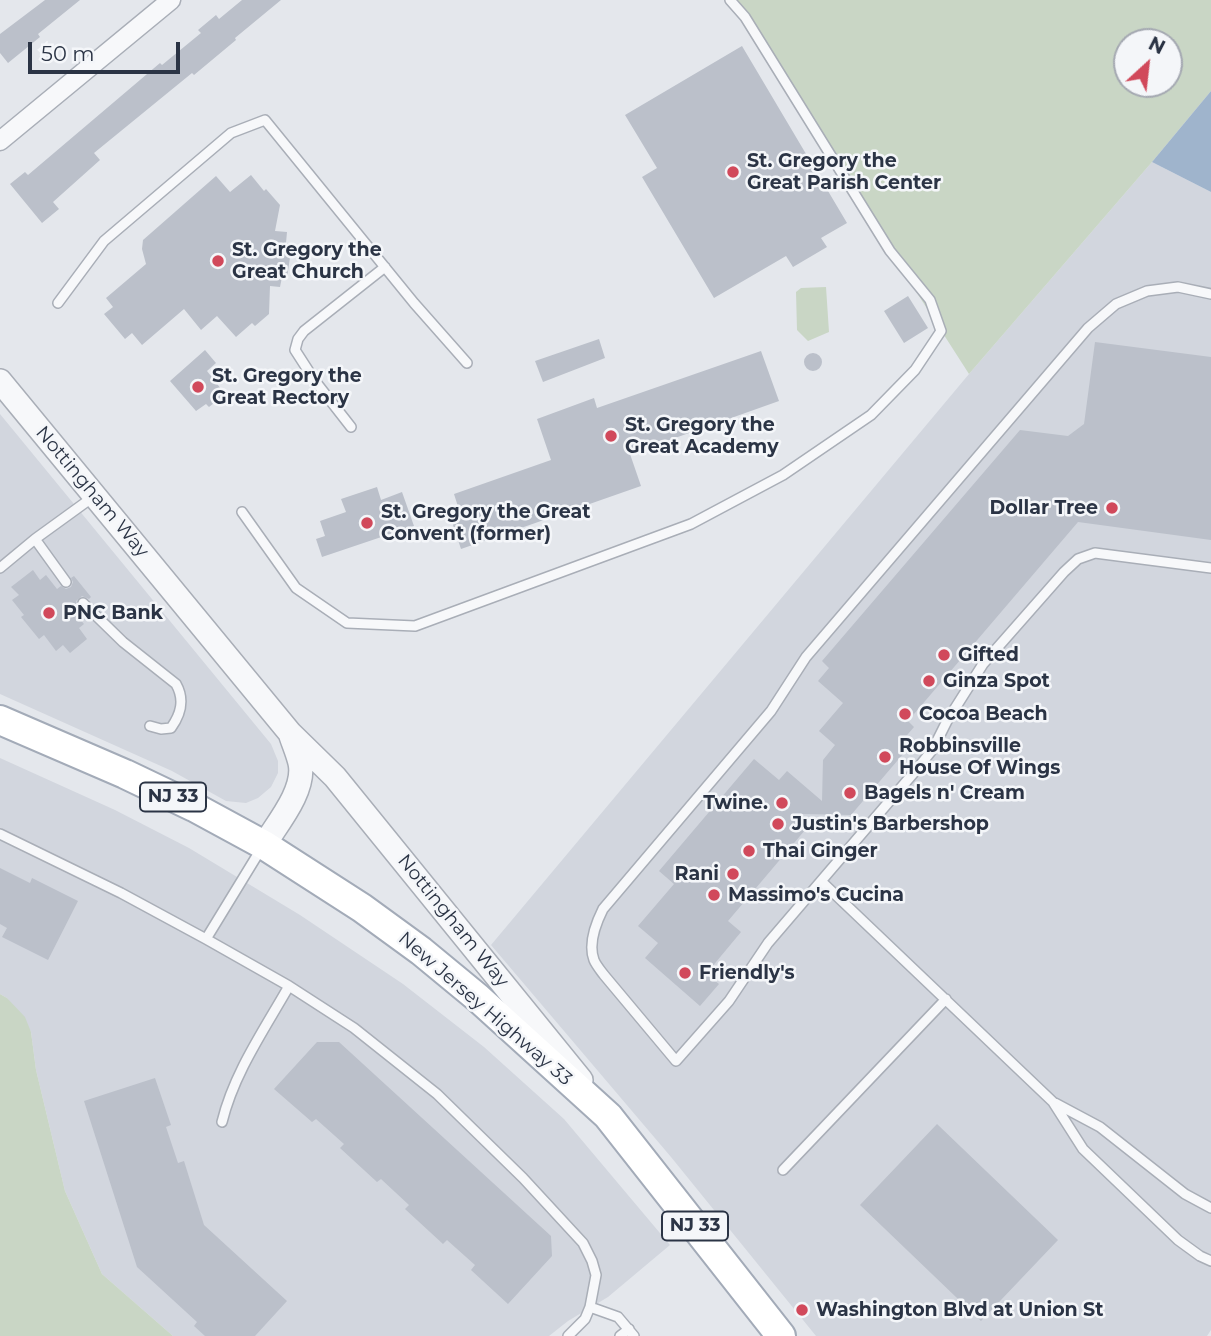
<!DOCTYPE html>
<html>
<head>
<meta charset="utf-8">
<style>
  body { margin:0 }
  #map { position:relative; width:1211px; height:1336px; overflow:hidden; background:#e4e7ec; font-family:Montserrat,sans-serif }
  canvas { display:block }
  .north { position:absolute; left:1113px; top:28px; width:70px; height:70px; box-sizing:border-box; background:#f4f6f9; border:2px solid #a4a8b1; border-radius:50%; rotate:27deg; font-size:19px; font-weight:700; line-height:28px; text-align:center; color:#2b3445 }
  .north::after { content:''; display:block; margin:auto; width:24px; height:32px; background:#d1495b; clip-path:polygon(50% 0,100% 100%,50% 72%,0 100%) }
  .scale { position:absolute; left:28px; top:42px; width:152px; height:32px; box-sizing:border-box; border:4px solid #2b3445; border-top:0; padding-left:9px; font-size:21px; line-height:24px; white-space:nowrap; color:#2b3445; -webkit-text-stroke:5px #f4f6f9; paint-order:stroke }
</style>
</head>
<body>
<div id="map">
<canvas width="1211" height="1336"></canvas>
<div class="north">N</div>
<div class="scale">50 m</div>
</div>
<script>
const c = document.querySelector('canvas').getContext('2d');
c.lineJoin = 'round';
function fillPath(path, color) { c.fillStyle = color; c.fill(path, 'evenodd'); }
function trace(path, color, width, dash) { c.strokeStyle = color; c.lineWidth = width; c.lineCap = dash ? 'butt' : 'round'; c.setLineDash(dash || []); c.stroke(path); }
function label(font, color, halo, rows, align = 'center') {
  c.font = font + ' Montserrat,sans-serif'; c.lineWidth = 5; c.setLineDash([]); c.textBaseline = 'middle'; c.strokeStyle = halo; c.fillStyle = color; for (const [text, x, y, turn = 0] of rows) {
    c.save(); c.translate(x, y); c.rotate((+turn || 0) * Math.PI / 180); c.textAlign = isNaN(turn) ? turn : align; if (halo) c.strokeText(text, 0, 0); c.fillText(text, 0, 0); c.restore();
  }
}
fillPath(new Path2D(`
  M 1152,162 L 1211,192 L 1211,1330 L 1207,1336 L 816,1336 L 671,1157 L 491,945 L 969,374 Z
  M 0,414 L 271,744 L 278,761 L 278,773 L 271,787 L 258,798 L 246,803 L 226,801 L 172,771 L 0,694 Z
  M 0,758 L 115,810 L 189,848 L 300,915 L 403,984 L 484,1047 L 564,1119 L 670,1245 L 608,1297 L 568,1321 L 549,1336 L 173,1336 L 102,1274 L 65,1191 L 36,1070 L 31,1032 L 7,998 L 0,994 Z`), '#d2d6de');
fillPath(new Path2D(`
  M 729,0 L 1211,0 L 1211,91 L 1152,162 L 969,374 ZM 1127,42 L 1169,42 L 1169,84 L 1127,84 Z
  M 826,287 L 829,332 L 808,341 L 797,330 L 796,292 L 801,288 Z
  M 0,994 L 7,998 L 25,1017 L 31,1032 L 36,1070 L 65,1191 L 102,1274 L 173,1336 L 0,1336 Z`), '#c9d6c5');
fillPath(new Path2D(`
  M 1211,91 L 1211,192 L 1152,162 Z`), '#9fb4cc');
fillPath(new Path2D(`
  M 45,0 L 80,0 L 38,34 L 40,37 L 8,63 L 0,53 L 0,34 Z
  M 242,0 L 281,0 L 235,38 L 236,40 L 194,75 L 192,73 L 94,153 L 100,160 L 53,202 L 59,209 L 42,223 L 10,184 L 25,172 L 28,175 L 160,63 L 162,65 L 201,33 L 198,30 L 216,15 L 219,19 Z
  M 742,46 L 847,223 L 821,238 L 827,247 L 793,267 L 786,256 L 714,298 L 642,177 L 657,168 L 625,115 Z
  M 251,175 L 264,191 L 266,189 L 280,205 L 275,231 L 287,232 L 286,243 L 292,244 L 287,278 L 282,277 L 280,287 L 270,286 L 269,314 L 255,326 L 252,323 L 236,337 L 217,316 L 201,330 L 184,309 L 142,345 L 132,333 L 125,339 L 104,314 L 113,307 L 106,298 L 146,264 L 142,249 L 143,240 L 216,176 L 230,192 Z
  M 908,296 L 928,328 L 904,343 L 884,311 Z
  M 599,339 L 605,358 L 543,382 L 535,361 Z
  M 1095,342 L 1211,357 L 1211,540 L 1078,522 L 908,721 L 914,727 L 902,741 L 909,747 L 851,815 L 801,814 L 811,823 L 728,921 L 741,932 L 706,974 L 719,984 L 700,1006 L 645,958 L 658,943 L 638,926 L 674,884 L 659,871 L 754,759 L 779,780 L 787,771 L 822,801 L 823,760 L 835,745 L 819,731 L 843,703 L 818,681 L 829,668 L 822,661 L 1020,430 L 1068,436 L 1084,424 Z
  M 205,350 L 216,363 L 207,371 L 225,394 L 209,407 L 206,404 L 196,411 L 170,381 Z
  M 761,351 L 779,401 L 630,454 L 641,486 L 461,549 L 451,519 L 461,516 L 454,494 L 551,460 L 537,419 L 594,398 L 597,408 Z
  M804 362a9 9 0 1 1 18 0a9 9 0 1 1-18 0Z
  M 377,487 L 381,500 L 402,492 L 414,526 L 322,557 L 316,539 L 325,536 L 320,521 L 346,512 L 341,499 Z
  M 33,570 L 40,580 L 46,575 L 57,589 L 61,586 L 66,589 L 71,587 L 73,582 L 71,578 L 74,576 L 91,597 L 89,599 L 82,596 L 76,601 L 78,608 L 73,611 L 84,624 L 79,628 L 87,639 L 70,653 L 63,645 L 56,651 L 44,635 L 39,639 L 21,617 L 24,615 L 12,600 L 19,595 L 11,587 Z
  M 0,868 L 30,883 L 32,878 L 78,901 L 48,960 L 2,937 L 7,928 L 0,924 Z
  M 317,1042 L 339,1042 L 551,1236 L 552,1256 L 508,1304 L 471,1270 L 475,1265 L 447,1240 L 443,1244 L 405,1209 L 409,1205 L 381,1179 L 377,1182 L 340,1148 L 344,1144 L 316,1119 L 312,1122 L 274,1089 Z
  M 155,1078 L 171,1125 L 166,1127 L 178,1163 L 184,1161 L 204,1225 L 287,1301 L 255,1336 L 205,1336 L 194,1326 L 197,1322 L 137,1267 L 84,1101 Z
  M 937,1124 L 1058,1240 L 981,1321 L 860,1205 Z`), '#bbc0ca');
const service = new Path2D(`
  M 1211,294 L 1178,287 L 1147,291 L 1116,304 L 1088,328 L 806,657 L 771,711 L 603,909 C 596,923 588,944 594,960 C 596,965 601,971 604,975 L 676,1061 L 729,1001 L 768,943 L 917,769 L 933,749 L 947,721 L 983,664 L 1064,572 L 1078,559 L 1095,553 L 1211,568
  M 58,303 L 104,241 L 231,133 L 265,120 L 414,303 L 467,363
  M 351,427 L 315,381 L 295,350 L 298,339 L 304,331 L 385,267
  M 242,512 L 296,588 L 347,623 L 415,626 L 691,524 L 783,475 L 871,415 L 915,370 L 941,331 L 930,300 L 890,251 L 745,17 L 730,0
  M 35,539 L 66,582
  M 0,568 L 35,539 L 93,497
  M 83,603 L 123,642 L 176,684 C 185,700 181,714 171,728 L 161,729 L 150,726
  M 0,834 L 121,893 L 206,939 L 289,986 L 354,1028 L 437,1094 L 523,1178 L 583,1243 L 592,1261 L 596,1275 L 590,1307 L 585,1319 L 568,1336
  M 821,881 L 1053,1102 L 1083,1149 L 1178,1240 L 1200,1256 L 1211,1261
  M 206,939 L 261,849
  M 1055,1103 L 1100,1127 L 1185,1194 L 1211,1208
  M 222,1122 C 234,1073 264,1030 289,986
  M 783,1170 L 946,999
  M 590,1307 L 618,1317 L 634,1336
  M 620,1336 L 629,1329`);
const minor = new Path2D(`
  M 0,141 L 171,0`);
const tertiary = new Path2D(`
  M 0,381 L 290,733 L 335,777 L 581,1080
  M 264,845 C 277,824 306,790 300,763 C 298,754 294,745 291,736`);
const primary = new Path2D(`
  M 0,720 L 125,774 L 194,807 L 264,845 L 362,908 L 421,951 L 478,998 L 608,1116 L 781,1336`);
trace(service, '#a9aeb7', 12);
trace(minor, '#a9aeb7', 21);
trace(tertiary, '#a9aeb7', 26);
trace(primary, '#a3abb8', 32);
trace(service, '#f7f8fa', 9);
trace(minor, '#f7f8fa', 18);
trace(tertiary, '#f7f8fa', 23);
trace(primary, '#fff', 28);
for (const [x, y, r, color] of [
  [733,172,7,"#d1495b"],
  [218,261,7,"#d1495b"],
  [198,387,7,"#d1495b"],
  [611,436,7,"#d1495b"],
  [1112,508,7,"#d1495b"],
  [367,523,7,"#d1495b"],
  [49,613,7,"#d1495b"],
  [944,655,7,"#d1495b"],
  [929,681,7,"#d1495b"],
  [905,714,7,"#d1495b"],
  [885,757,7,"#d1495b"],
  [850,793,7,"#d1495b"],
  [782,803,7,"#d1495b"],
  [778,824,7,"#d1495b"],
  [749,851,7,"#d1495b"],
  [733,874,7,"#d1495b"],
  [714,895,7,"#d1495b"],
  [685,973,7,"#d1495b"],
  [802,1310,7,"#d1495b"]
]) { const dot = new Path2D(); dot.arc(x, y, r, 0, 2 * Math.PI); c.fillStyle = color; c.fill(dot); trace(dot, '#f4f6f9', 2.5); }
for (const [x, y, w] of [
  [173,797,66],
  [695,1226,66]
]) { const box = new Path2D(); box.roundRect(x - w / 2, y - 14.5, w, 29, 5); c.fillStyle = '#f4f6f9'; c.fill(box); trace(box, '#2b3445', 2); }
label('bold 18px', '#2b3445', null, [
  ["NJ 33",173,797],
  ["NJ 33",695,1226]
]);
label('bold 19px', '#2b3445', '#f4f6f9', [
  ["St. Gregory the",747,161],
  ["Great Parish Center",747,183],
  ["St. Gregory the",232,250],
  ["Great Church",232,272],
  ["St. Gregory the",212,376],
  ["Great Rectory",212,398],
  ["St. Gregory the",625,425],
  ["Great Academy",625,447],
  ["Dollar Tree",1098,508,"right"],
  ["St. Gregory the Great",381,512],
  ["Convent (former)",381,534],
  ["PNC Bank",63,613],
  ["Gifted",958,655],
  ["Ginza Spot",943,681],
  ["Cocoa Beach",919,714],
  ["Robbinsville",899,746],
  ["House Of Wings",899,768],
  ["Bagels n' Cream",864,793],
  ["Twine.",768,803,"right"],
  ["Justin's Barbershop",792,824],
  ["Thai Ginger",763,851],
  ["Rani",719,874,"right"],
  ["Massimo's Cucina",728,895],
  ["Friendly's",699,973],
  ["Washington Blvd at Union St",816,1310]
], 'left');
label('19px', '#2b3445', '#f4f6f9', [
  ["Nottingham Way",92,492,50],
  ["Nottingham Way",453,921,51],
  ["New Jersey Highway 33",485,1009,41]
]);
</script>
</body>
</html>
